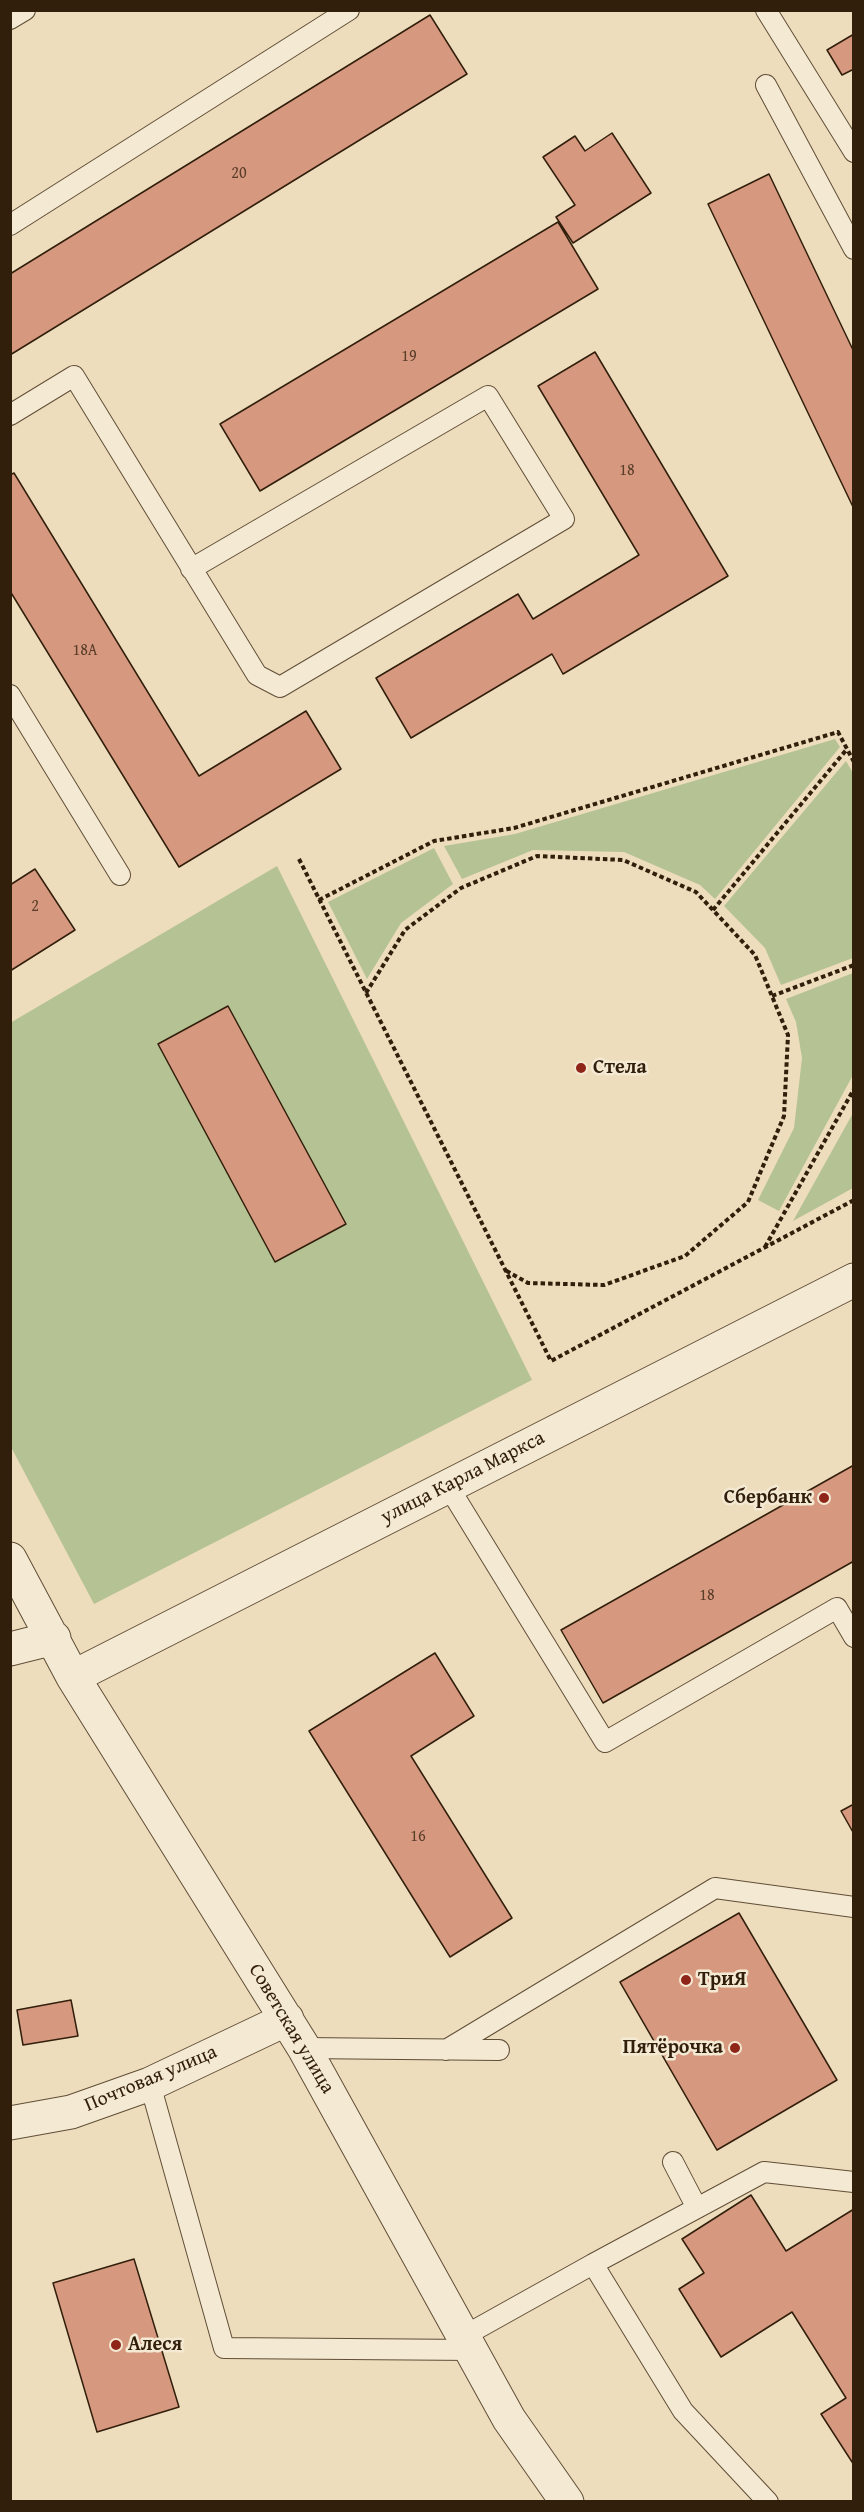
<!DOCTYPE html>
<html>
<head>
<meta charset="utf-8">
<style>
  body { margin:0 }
  #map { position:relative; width:864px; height:2512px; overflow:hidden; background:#eeddbc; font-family:"Gentium Book Plus",serif }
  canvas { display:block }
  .frame { position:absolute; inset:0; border:12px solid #311e0b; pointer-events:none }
</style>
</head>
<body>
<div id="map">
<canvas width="864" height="2512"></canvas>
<div class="frame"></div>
</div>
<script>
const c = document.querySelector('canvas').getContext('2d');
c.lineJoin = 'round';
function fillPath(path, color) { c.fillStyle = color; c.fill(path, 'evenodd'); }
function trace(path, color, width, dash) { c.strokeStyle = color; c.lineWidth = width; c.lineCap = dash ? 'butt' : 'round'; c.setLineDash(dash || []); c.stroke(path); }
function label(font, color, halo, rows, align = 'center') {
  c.font = font + ' "Gentium Book Plus",serif'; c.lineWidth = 5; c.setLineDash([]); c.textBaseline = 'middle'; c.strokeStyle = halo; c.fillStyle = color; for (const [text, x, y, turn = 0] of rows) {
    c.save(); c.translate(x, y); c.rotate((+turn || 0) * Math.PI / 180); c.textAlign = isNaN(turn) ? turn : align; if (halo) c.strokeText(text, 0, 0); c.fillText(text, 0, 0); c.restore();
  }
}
fillPath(new Path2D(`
  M 835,739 L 840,747 L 715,899 L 700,885 L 624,852 L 533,850 L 462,879 L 444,846 L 515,834 Z
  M 846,761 L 854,775 L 853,958 L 781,985 L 765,948 L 724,906 Z
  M 434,848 L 453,884 L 401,923 L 367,979 L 328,902 Z
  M 277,866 L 532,1380 L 94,1604 L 11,1447 L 10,1023 Z
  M 853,973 L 853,1075 L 779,1211 L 758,1200 L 794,1128 L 802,1058 L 796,1022 L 786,999 Z
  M 853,1113 L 853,1188 L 793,1221 Z`), '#b5c293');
const building = new Path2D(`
  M 430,15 L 467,74 L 10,355 L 10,274 Z
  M 854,34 L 854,69 L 842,75 L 827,50 Z
  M 612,133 L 651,193 L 573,243 L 556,217 L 575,205 L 543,157 L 575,136 L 585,151 Z
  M 769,174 L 854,352 L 854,509 L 708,204 Z
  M 558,222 L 598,289 L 260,491 L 220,424 Z
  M 595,352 L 728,576 L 563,674 L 552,654 L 411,738 L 376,678 L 518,594 L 533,619 L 639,555 L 538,386 Z
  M 14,473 L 199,776 L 306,711 L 341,769 L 179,867 L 10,591 L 10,475 Z
  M 35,869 L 75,930 L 10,971 L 10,885 Z
  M 228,1006 L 346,1224 L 275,1262 L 158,1044 Z
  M 854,1465 L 854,1561 L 603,1703 L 561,1630 Z
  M 435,1653 L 474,1716 L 411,1756 L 512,1918 L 450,1957 L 309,1731 Z
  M 854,1804 L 854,1834 L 841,1811 Z
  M 739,1913 L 837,2080 L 717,2150 L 620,1982 Z
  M 71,2000 L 78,2036 L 23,2045 L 17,2010 Z
  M 751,2195 L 786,2251 L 854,2209 L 854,2465 L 821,2414 L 846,2398 L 792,2312 L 721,2357 L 679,2289 L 704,2273 L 682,2239 Z
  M 134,2259 L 179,2407 L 97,2432 L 53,2283 Z`);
fillPath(building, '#d6997f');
trace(building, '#311e0b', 1.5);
const lane = new Path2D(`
  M 766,10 L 854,152
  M 10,19 L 25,10
  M 766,85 L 854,249
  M 10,225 L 349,10
  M 10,415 L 74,376 L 257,675 L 280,687 L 564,519 L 488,396 L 191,569
  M 10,695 L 120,875
  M 448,1486 L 605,1742 L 837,1608 L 854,1637
  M 304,2048 L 499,2050
  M 446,2050 L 715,1888 L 854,1907
  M 150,2084 L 224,2348 L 472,2350
  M 673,2162 L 697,2208
  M 593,2264 L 764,2172 L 854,2182
  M 464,2336 L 593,2264 L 683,2411 L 768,2502`);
const street = new Path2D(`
  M 10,1559 L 73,1677 L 304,2048 L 509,2419 L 567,2502
  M 10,1649 L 54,1638
  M 73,1677 L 854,1280
  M 10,2123 L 71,2112 L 150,2084 L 287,2019`);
trace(lane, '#604e37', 22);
trace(street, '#604e37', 35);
trace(new Path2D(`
  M 299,859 L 551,1361 L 854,1200
  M 319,900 L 434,841 L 514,828 L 838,732 L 854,762
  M 713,910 L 847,749
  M 366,993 L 405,930 L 461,888 L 537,856 L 623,860 L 696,892 L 755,955 L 788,1035 L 784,1116 L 748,1202 L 685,1256 L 604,1285 L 528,1283 L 505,1270
  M 772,996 L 854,965
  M 765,1247 L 854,1089`), '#311e0b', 4, [4.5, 3]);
trace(lane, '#f4e9d3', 20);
trace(street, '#f4e9d3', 33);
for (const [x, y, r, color] of [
  [581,1068,6,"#8f2418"],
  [824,1498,6,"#8f2418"],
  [686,1980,6,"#8f2418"],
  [735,2048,6,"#8f2418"],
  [116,2345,6,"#8f2418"]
]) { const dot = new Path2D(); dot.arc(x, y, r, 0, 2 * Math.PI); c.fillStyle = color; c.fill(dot); trace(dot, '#f4e9d3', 2); }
label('16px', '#5a3d28', null, [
  ["20",239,174],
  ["19",409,357],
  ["18",627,471],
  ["18А",85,651],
  ["2",35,907],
  ["18",707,1596],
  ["16",418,1837]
]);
label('bold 20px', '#311e0b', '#f4e9d3', [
  ["Стела",593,1068],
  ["Сбербанк",812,1498,"right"],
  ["ТриЯ",698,1980],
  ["Пятёрочка",723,2048,"right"],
  ["Алеся",128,2345]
], 'left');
label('20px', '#311e0b', '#f4e9d3', [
  ["улица Карла Маркса",463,1478,-27],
  ["Советская улица",291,2029,59],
  ["Почтовая улица",151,2079,-23]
]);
</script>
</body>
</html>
